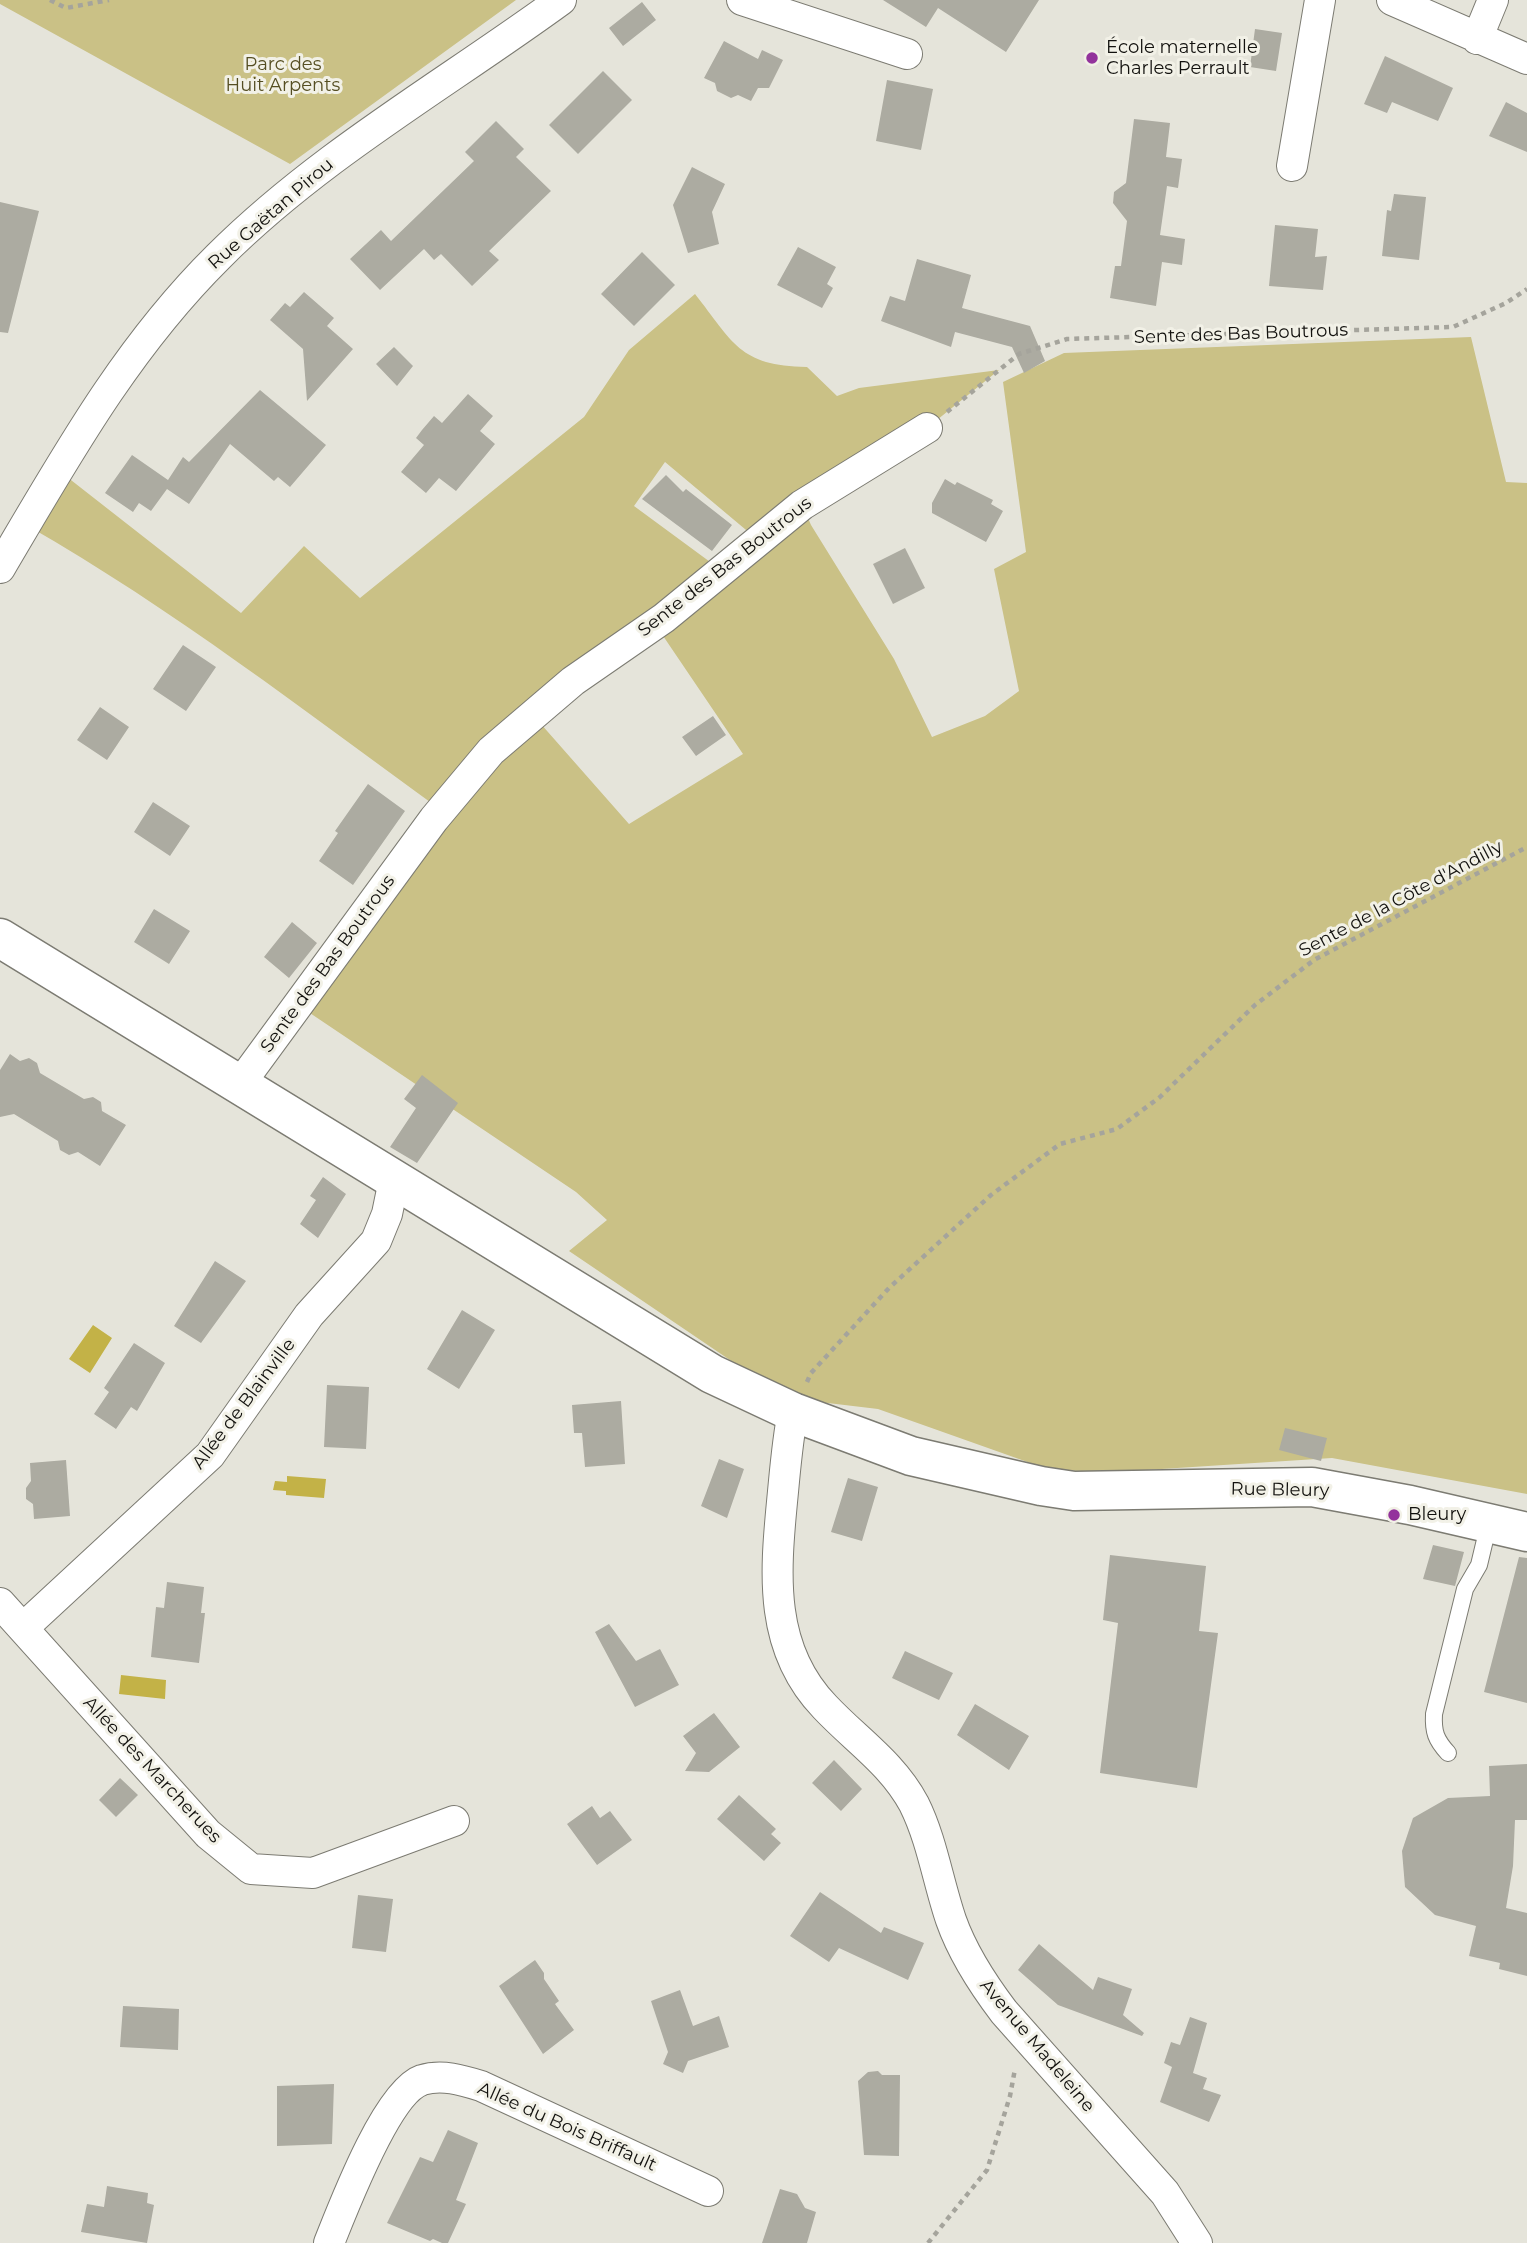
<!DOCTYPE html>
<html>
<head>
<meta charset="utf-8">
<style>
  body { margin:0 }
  canvas { display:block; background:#e5e4da }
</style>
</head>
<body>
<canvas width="1527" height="2243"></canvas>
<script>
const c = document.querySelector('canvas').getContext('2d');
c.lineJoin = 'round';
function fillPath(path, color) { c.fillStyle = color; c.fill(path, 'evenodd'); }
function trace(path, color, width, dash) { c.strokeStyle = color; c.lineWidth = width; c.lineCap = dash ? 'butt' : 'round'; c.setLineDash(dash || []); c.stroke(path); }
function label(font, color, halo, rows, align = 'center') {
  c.font = font + ' Montserrat,sans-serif'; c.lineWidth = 6; c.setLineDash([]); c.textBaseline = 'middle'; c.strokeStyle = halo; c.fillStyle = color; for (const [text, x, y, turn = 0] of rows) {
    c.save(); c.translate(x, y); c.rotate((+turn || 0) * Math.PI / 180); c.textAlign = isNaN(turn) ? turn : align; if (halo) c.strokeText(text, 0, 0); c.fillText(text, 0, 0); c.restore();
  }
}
fillPath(new Path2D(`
  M 0,0 L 516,0 L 290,164 L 0,4 Z
  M 695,294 C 733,342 739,366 807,367 L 837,396 L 859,388 L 999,370 L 927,428 L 804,509 L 811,525 L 894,659 L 932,737 L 985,716 L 1019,691 L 994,569 L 1026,552 L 1003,382 L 1064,353 L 1471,337 L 1506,482 L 1527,483 L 1527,1494 L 1332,1458 L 1115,1472 L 1050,1470 L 878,1409 L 786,1398 L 569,1251 L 607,1220 L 576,1192 L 298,1005 L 441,810 C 306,712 173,609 28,526 L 53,466 L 241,613 L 304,546 L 360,598 L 584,417 L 629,350 ZM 665,462 L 758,540 L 721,570 L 634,506 ZM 655,624 L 743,754 L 629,824 L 533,715 Z`), '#cac186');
fillPath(new Path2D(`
  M 93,1325 L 112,1338 L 90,1373 L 69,1359 Z
  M 287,1476 L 326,1479 L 324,1498 L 286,1495 L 286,1491 L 273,1490 L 275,1481 L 287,1482 Z
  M 121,1675 L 166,1680 L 165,1699 L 119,1694 Z`), '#c3b247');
fillPath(new Path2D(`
  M 883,0 L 1039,0 L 1006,52 L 938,8 L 926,27 Z
  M 642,2 L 656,20 L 623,46 L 609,28 Z
  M 1255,29 L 1282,33 L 1276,71 L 1250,67 Z
  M 724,41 L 758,59 L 762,50 L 783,60 L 769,88 L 758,88 L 751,101 L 738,95 L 731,98 L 717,91 L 715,83 L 704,78 Z
  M 1385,56 L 1453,88 L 1438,121 L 1392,102 L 1387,113 L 1364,104 Z
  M 603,71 L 632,100 L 578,154 L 549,125 Z
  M 887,80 L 933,89 L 921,150 L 876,141 Z
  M 1506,102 L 1527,113 L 1527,152 L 1489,136 Z
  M 1134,119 L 1170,123 L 1166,157 L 1182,159 L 1178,188 L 1167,186 L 1160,235 L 1185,239 L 1182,265 L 1162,262 L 1156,306 L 1110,298 L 1115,266 L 1121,266 L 1127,221 L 1113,203 L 1114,192 L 1126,183 Z
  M 496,121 L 524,149 L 516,157 L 551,191 L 489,251 L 499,260 L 472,286 L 441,254 L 434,260 L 424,249 L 380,290 L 350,259 L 381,230 L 391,241 L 474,161 L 465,152 Z
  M 692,167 L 725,184 L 712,212 L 719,244 L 688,253 L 673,205 Z
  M 1394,194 L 1426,197 L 1419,260 L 1382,256 L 1387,210 L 1391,211 Z
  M 0,202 L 39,211 L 8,333 L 0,332 Z
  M 1275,225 L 1318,229 L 1315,257 L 1327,256 L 1323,290 L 1269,286 Z
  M 798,247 L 836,267 L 827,284 L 833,288 L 822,308 L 777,285 Z
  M 642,252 L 675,285 L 634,326 L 601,294 Z
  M 917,259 L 971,275 L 962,308 L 1030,326 L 1045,361 L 1024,373 L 1012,347 L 955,332 L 951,347 L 881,321 L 890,296 L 905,301 Z
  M 304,292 L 334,318 L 327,326 L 353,349 L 307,401 L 303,349 L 270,320 L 285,303 L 290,307 Z
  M 394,347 L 413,366 L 397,386 L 376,364 Z
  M 260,390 L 326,445 L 290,487 L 278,477 L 274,481 L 230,444 L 189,504 L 167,489 L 151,511 L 139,503 L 133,512 L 105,493 L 132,455 L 168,480 L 183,457 L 189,462 Z
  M 468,394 L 493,416 L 480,431 L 495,444 L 456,491 L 439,478 L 426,493 L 401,472 L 424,445 L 416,438 L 422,430 L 434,416 L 442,423 Z
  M 666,475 L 683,492 L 686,489 L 732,525 L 712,551 L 642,499 Z
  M 945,479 L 955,485 L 957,482 L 993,500 L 991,504 L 1003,511 L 986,542 L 932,513 L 932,503 Z
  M 905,548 L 925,588 L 893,604 L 873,564 Z
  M 183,645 L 216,667 L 186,711 L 153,689 Z
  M 100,707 L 129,727 L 107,760 L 77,740 Z
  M 713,716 L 726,735 L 696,756 L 682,737 Z
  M 368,784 L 405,811 L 353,885 L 319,861 L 338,833 L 335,831 Z
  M 153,802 L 190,826 L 170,856 L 134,832 Z
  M 154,909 L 190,931 L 169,964 L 134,942 Z
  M 292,922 L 317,943 L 289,978 L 264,957 Z
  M 10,1054 L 20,1061 L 29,1058 L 37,1063 L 40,1073 L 84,1099 L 93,1097 L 101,1102 L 102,1111 L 126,1125 L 100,1166 L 78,1152 L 69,1155 L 60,1150 L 58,1141 L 14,1114 L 0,1117 L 0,1070 Z
  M 422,1075 L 458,1103 L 417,1163 L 390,1147 L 416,1108 L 404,1099 Z
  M 323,1177 L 346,1194 L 318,1238 L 300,1224 L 316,1200 L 310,1196 Z
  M 215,1261 L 246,1281 L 201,1343 L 174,1326 Z
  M 462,1310 L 495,1330 L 459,1389 L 427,1369 Z
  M 134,1343 L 165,1363 L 137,1411 L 131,1407 L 116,1429 L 94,1414 L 109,1392 L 104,1388 Z
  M 327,1385 L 369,1387 L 366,1449 L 324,1447 Z
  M 621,1401 L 625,1464 L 585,1467 L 582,1433 L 574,1433 L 572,1405 Z
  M 1285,1428 L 1327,1438 L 1321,1461 L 1279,1450 Z
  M 719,1459 L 744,1469 L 727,1518 L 701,1506 Z
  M 66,1460 L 70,1516 L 34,1519 L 33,1504 L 26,1499 L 26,1488 L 31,1481 L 30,1463 Z
  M 848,1478 L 878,1487 L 862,1541 L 831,1532 Z
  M 1433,1545 L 1464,1552 L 1455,1586 L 1423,1579 Z
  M 1110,1555 L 1206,1566 L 1199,1631 L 1218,1633 L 1197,1788 L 1100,1773 L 1118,1623 L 1103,1620 Z
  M 1519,1557 L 1527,1558 L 1527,1703 L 1484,1692 Z
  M 167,1582 L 204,1587 L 201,1613 L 205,1613 L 199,1663 L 151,1657 L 156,1607 L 164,1608 Z
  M 609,1624 L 636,1661 L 660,1649 L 679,1685 L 635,1707 L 595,1632 Z
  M 905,1651 L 953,1673 L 939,1700 L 892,1678 Z
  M 975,1704 L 1029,1736 L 1009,1770 L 957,1735 Z
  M 714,1713 L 740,1747 L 709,1772 L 685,1771 L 696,1753 L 683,1736 Z
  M 834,1760 L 862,1789 L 841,1811 L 812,1783 Z
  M 1527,1764 L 1527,1820 L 1515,1820 L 1513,1866 L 1506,1908 L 1527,1913 L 1527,1976 L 1499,1969 L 1500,1963 L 1469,1956 L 1476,1926 L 1435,1915 L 1405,1887 L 1402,1851 L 1413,1818 L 1448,1798 L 1490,1796 L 1489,1766 Z
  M 120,1778 L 138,1795 L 116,1817 L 99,1800 Z
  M 739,1795 L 776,1829 L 771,1834 L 781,1843 L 764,1861 L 717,1819 Z
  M 592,1806 L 600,1818 L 610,1811 L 632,1840 L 597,1865 L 567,1824 Z
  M 820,1892 L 881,1933 L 884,1927 L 924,1943 L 908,1980 L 839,1948 L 829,1962 L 790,1936 Z
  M 358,1895 L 393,1899 L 386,1952 L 352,1948 Z
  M 1039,1944 L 1093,1990 L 1098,1977 L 1132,1989 L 1123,2015 L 1144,2033 L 1142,2036 L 1058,2005 L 1018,1970 Z
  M 535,1960 L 544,1973 L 544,1979 L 559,2001 L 555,2004 L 574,2030 L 543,2054 L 499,1986 Z
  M 680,1990 L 693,2026 L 719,2016 L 729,2047 L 688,2061 L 683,2073 L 663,2064 L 668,2052 L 651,2001 Z
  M 123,2006 L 179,2009 L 178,2050 L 120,2047 Z
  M 1190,2017 L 1207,2023 L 1193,2073 L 1207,2078 L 1203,2089 L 1221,2095 L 1209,2122 L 1160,2102 L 1172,2067 L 1164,2063 L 1171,2042 L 1180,2045 Z
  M 878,2071 L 882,2075 L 900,2075 L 899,2156 L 864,2155 L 858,2081 L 868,2072 Z
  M 334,2084 L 332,2144 L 277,2146 L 277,2086 Z
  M 448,2130 L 478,2143 L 456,2200 L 466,2204 L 448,2243 L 442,2243 L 433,2239 L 430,2241 L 387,2223 L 420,2157 L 433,2162 Z
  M 107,2186 L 148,2193 L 147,2203 L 154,2205 L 147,2243 L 81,2232 L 87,2204 L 104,2207 Z
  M 780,2189 L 797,2194 L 805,2208 L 816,2212 L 807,2243 L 762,2243 Z`), '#acaba1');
const service = new Path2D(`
  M 1448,1753 C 1436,1740 1433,1732 1434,1714 L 1465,1589 L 1479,1565 L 1489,1523`);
const minor = new Path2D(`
  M 742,0 L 907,54
  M 1392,0 L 1527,59
  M 1477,39 L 1493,0
  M 1292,166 L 1320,0
  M 0,568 C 65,458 126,348 218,257 C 319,156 446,84 561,0
  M 240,1084 L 434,819 L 491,751 L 573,681 L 664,618 L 802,505 L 927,428
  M 793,1412 C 787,1442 785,1472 782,1502 C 775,1575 769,1649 825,1707 C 856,1740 892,1763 914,1804 C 932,1840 938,1882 951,1920 C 963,1954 982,1983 1004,2012 L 1165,2193 L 1197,2243
  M 0,1603 L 208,1834 L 251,1869 L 313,1873 L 454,1821
  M 23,1628 L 210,1455 L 309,1315 L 376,1241 L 387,1214 L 394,1180
  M 329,2243 C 343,2208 387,2092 422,2080 C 442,2074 462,2080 481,2086 L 708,2191`);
const tertiary = new Path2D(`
  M 0,938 L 712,1374 L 793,1412 L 911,1456 L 1041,1486 L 1074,1491 L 1312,1487 L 1410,1505 L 1527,1532`);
trace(service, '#7c7b72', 18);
trace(minor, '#7c7b72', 32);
trace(tertiary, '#7c7b72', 41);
trace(new Path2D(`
  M 50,0 L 66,8 L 109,0
  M 947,412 L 1019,354 L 1067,339 L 1453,327 L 1506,303 L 1527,289
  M 807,1382 L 811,1373 L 889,1288 L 991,1195 L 1060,1144 L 1117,1129 L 1160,1097 L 1255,1005 L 1314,960 L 1527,847
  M 928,2243 L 987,2170 L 1010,2096 L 1015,2069`), '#a5a49c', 4.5, [5, 5]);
trace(service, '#fff', 16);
trace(minor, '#fff', 30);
trace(tertiary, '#fff', 38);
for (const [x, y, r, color] of [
  [1092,58,7,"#93339c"],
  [1394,1515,7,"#93339c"]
]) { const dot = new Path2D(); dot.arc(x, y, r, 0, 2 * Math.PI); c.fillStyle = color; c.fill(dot); trace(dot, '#f2f1e7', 2.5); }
label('18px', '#12110e', '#f2f1e7', [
  ["École maternelle",1106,48],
  ["Charles Perrault",1106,69],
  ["Bleury",1408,1515]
], 'left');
label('18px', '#554e22', '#f2f1e7', [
  ["Parc des",283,65],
  ["Huit Arpents",283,86]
]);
label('18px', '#12110e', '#f2f1e7', [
  ["Rue Gaëtan Pirou",271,214,-41],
  ["Sente des Bas Boutrous",1241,334,-2],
  ["Sente des Bas Boutrous",725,567,-38],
  ["Sente de la Côte d'Andilly",1401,899,-28],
  ["Sente des Bas Boutrous",328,964,-54],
  ["Allée de Blainville",244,1404,-53],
  ["Rue Bleury",1280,1490,1],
  ["Allée des Marcherues",152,1770,47],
  ["Avenue Madeleine",1037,2046,50],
  ["Allée du Bois Briffault",567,2127,24]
]);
</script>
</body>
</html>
